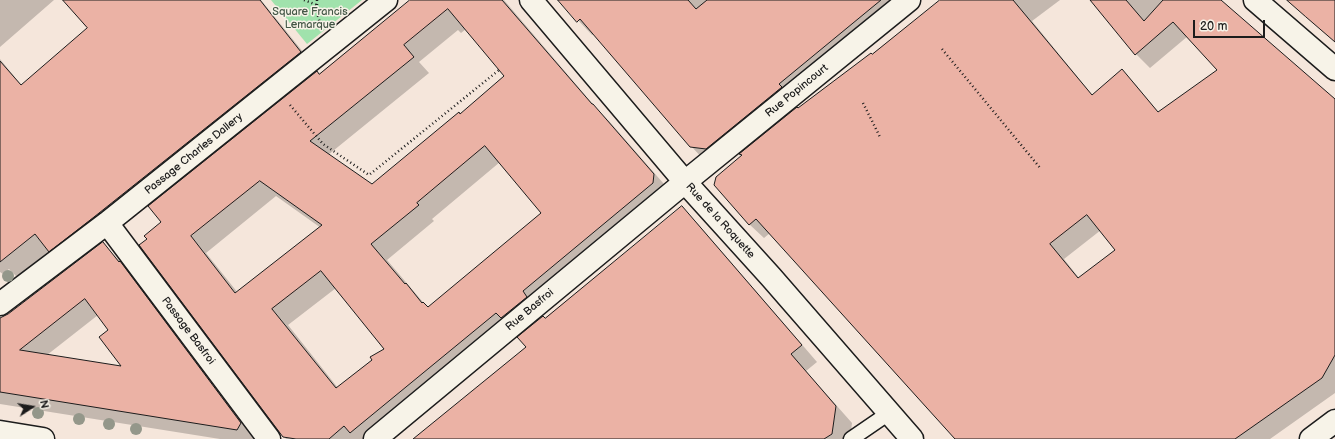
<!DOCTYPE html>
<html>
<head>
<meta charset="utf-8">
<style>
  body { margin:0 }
  #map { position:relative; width:1335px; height:439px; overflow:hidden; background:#f5e6db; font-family:"Balsamiq Sans",sans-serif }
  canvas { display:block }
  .north { position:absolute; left:12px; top:387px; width:40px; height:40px; -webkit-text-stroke:3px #f7f3e8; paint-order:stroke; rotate:78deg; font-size:11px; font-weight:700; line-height:16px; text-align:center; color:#1c1c1c }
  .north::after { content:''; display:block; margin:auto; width:14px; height:18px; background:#1c1c1c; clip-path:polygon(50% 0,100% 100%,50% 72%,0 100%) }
  .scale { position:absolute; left:1193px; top:20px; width:72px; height:18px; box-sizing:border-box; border:2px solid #1c1c1c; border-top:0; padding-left:5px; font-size:12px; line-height:14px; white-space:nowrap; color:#1c1c1c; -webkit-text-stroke:3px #f7f3e8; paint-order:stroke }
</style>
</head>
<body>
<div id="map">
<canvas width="1335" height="439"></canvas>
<div class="north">N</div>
<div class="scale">20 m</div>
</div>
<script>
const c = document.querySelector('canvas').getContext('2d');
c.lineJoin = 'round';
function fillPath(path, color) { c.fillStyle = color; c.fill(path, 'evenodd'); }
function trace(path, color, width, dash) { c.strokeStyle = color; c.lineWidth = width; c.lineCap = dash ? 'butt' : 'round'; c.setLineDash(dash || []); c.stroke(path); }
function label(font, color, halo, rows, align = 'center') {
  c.font = font + ' "Balsamiq Sans",sans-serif'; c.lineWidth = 3; c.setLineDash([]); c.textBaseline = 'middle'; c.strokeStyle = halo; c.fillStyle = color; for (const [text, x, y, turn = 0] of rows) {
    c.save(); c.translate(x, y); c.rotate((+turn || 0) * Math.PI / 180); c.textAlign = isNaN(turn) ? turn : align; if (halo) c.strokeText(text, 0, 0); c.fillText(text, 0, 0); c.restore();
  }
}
fillPath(new Path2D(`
  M 271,0 L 362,0 L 307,44 Z`), '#a0e2ac');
fillPath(new Path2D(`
  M 0,0 L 54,0 L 0,47 Z
  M 65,0 L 261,0 L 316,68 L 65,266 L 49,251 L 17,277 L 9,269 L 3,274 L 0,272 L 0,59 L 22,86 L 89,28 Z
  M 412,0 L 504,0 L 597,109 L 609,121 L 670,191 L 378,439 L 286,439 L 148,239 L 162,222 L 319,75 ZM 466,29 L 505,76 L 460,115 L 372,185 L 328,155 L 429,73 L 419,62 L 458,30 L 461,33 ZM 500,162 L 543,213 L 428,308 L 387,260 L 434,221 L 432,219 ZM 276,196 L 321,228 L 238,293 L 206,253 ZM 336,288 L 385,349 L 338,388 L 288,325 Z
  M 559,0 L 914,0 L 705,161 L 691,146 L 594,34 L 592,35 Z
  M 942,0 L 1060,0 L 1032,21 L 1093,96 L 1122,71 L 1136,85 L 1159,113 L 1218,70 L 1188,36 L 1150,68 L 1136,54 L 1091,0 L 1220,0 L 1335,100 L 1335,393 L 1270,439 L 956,439 L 770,233 L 764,238 L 749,224 L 742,156 L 740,155 L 797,108 L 798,109 L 872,56 ZM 1101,230 L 1116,251 L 1079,278 L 1064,259 Z
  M 1287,0 L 1335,0 L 1335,42 Z
  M 682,208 L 698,224 L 817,362 L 806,371 L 852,423 L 850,439 L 425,439 L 527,347 L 545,319 Z
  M 103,243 L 134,277 L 255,439 L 220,439 L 0,404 L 0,319 L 8,315 ZM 98,315 L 110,331 L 123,368 L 47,355 Z`), '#0003');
const building = new Path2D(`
  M 63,0 L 260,0 L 301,52 L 94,217 L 49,252 L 35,234 L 0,262 L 0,61 L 21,85 L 87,28 Z
  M 410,0 L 502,0 L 592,104 L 593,104 L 654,174 L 653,183 L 523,291 L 527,297 L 501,318 L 496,313 L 350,433 L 344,426 L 329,439 L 296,439 L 283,437 L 139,245 L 147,239 L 144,236 L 161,222 L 148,206 L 317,71 L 319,74 ZM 448,9 L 504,76 L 460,114 L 459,112 L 372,184 L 310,141 L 414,57 L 404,45 ZM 485,146 L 541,213 L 428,307 L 423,302 L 422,303 L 406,283 L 405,284 L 371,244 L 419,205 L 417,203 ZM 260,181 L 322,225 L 235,293 L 191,236 ZM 321,271 L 384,349 L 370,357 L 372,360 L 336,388 L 272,309 Z
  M 558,0 L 688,0 L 696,9 L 707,0 L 881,0 L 779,84 L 782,87 L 706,149 L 690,147 L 580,19 L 577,22 Z
  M 940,0 L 1013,0 L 1092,95 L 1122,69 L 1158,112 L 1217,70 L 1173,22 L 1135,55 L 1090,0 L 1126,0 L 1144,21 L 1163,0 L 1221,0 L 1335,99 L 1335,355 L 1322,378 L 1235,439 L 955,439 L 756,219 L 749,225 L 714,185 L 716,177 L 742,155 L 739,154 L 797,107 L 798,108 L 871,53 L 872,54 ZM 1087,215 L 1115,250 L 1078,278 L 1050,244 Z
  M 1287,0 L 1335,0 L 1335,42 L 1306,17 Z
  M 682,206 L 802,345 L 791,354 L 836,406 L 832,434 L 824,439 L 413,439 L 526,347 L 517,337 L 543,316 L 545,318 Z
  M 103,242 L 119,262 L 120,261 L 241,423 L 237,430 L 0,392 L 0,318 L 8,314 ZM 85,299 L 108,330 L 99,337 L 121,366 L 20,350 Z`);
fillPath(building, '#ebb2a5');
trace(building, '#1c1c1c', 1);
const lane = new Path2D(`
  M 851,439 L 889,413`);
const street = new Path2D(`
  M 531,0 L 685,182 L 771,277 L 912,439
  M 1255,0 L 1335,69
  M 107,223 L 269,439
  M 0,304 L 107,223 L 386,0
  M 375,439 L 685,182 L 909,0
  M 1311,439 L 1335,421`);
const secondary = new Path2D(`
  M 0,432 L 43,439`);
trace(lane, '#1c1c1c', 17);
trace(street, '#1c1c1c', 25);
trace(secondary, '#1c1c1c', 25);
trace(new Path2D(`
  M 304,0 L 317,5
  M 317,0 L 317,13 L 320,23
  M 942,49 L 1041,169
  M 863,103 L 880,137
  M 290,105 L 323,144 L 369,175 L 499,70`), '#1c1c1c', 2.5, [1, 3]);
trace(lane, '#f7f3e8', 14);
trace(street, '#f7f3e8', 22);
trace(secondary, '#f7f3e8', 22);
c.fillStyle = '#94978a';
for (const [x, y] of [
  [8,276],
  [38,413],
  [79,419],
  [109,424],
  [136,429]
]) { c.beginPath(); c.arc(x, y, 6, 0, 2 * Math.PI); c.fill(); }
label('11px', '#445747', '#f7f3e8', [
  ["Square Francis",310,12],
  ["Lemarque",310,25]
]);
label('11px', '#1c1c1c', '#f7f3e8', [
  ["Rue Popincourt",797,91,-39],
  ["Passage Charles Dallery",194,154,-39],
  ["Rue de la Roquette",720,221,48],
  ["Rue Basfroi",530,310,-40],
  ["Passage Basfroi",188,331,53]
]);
</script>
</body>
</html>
